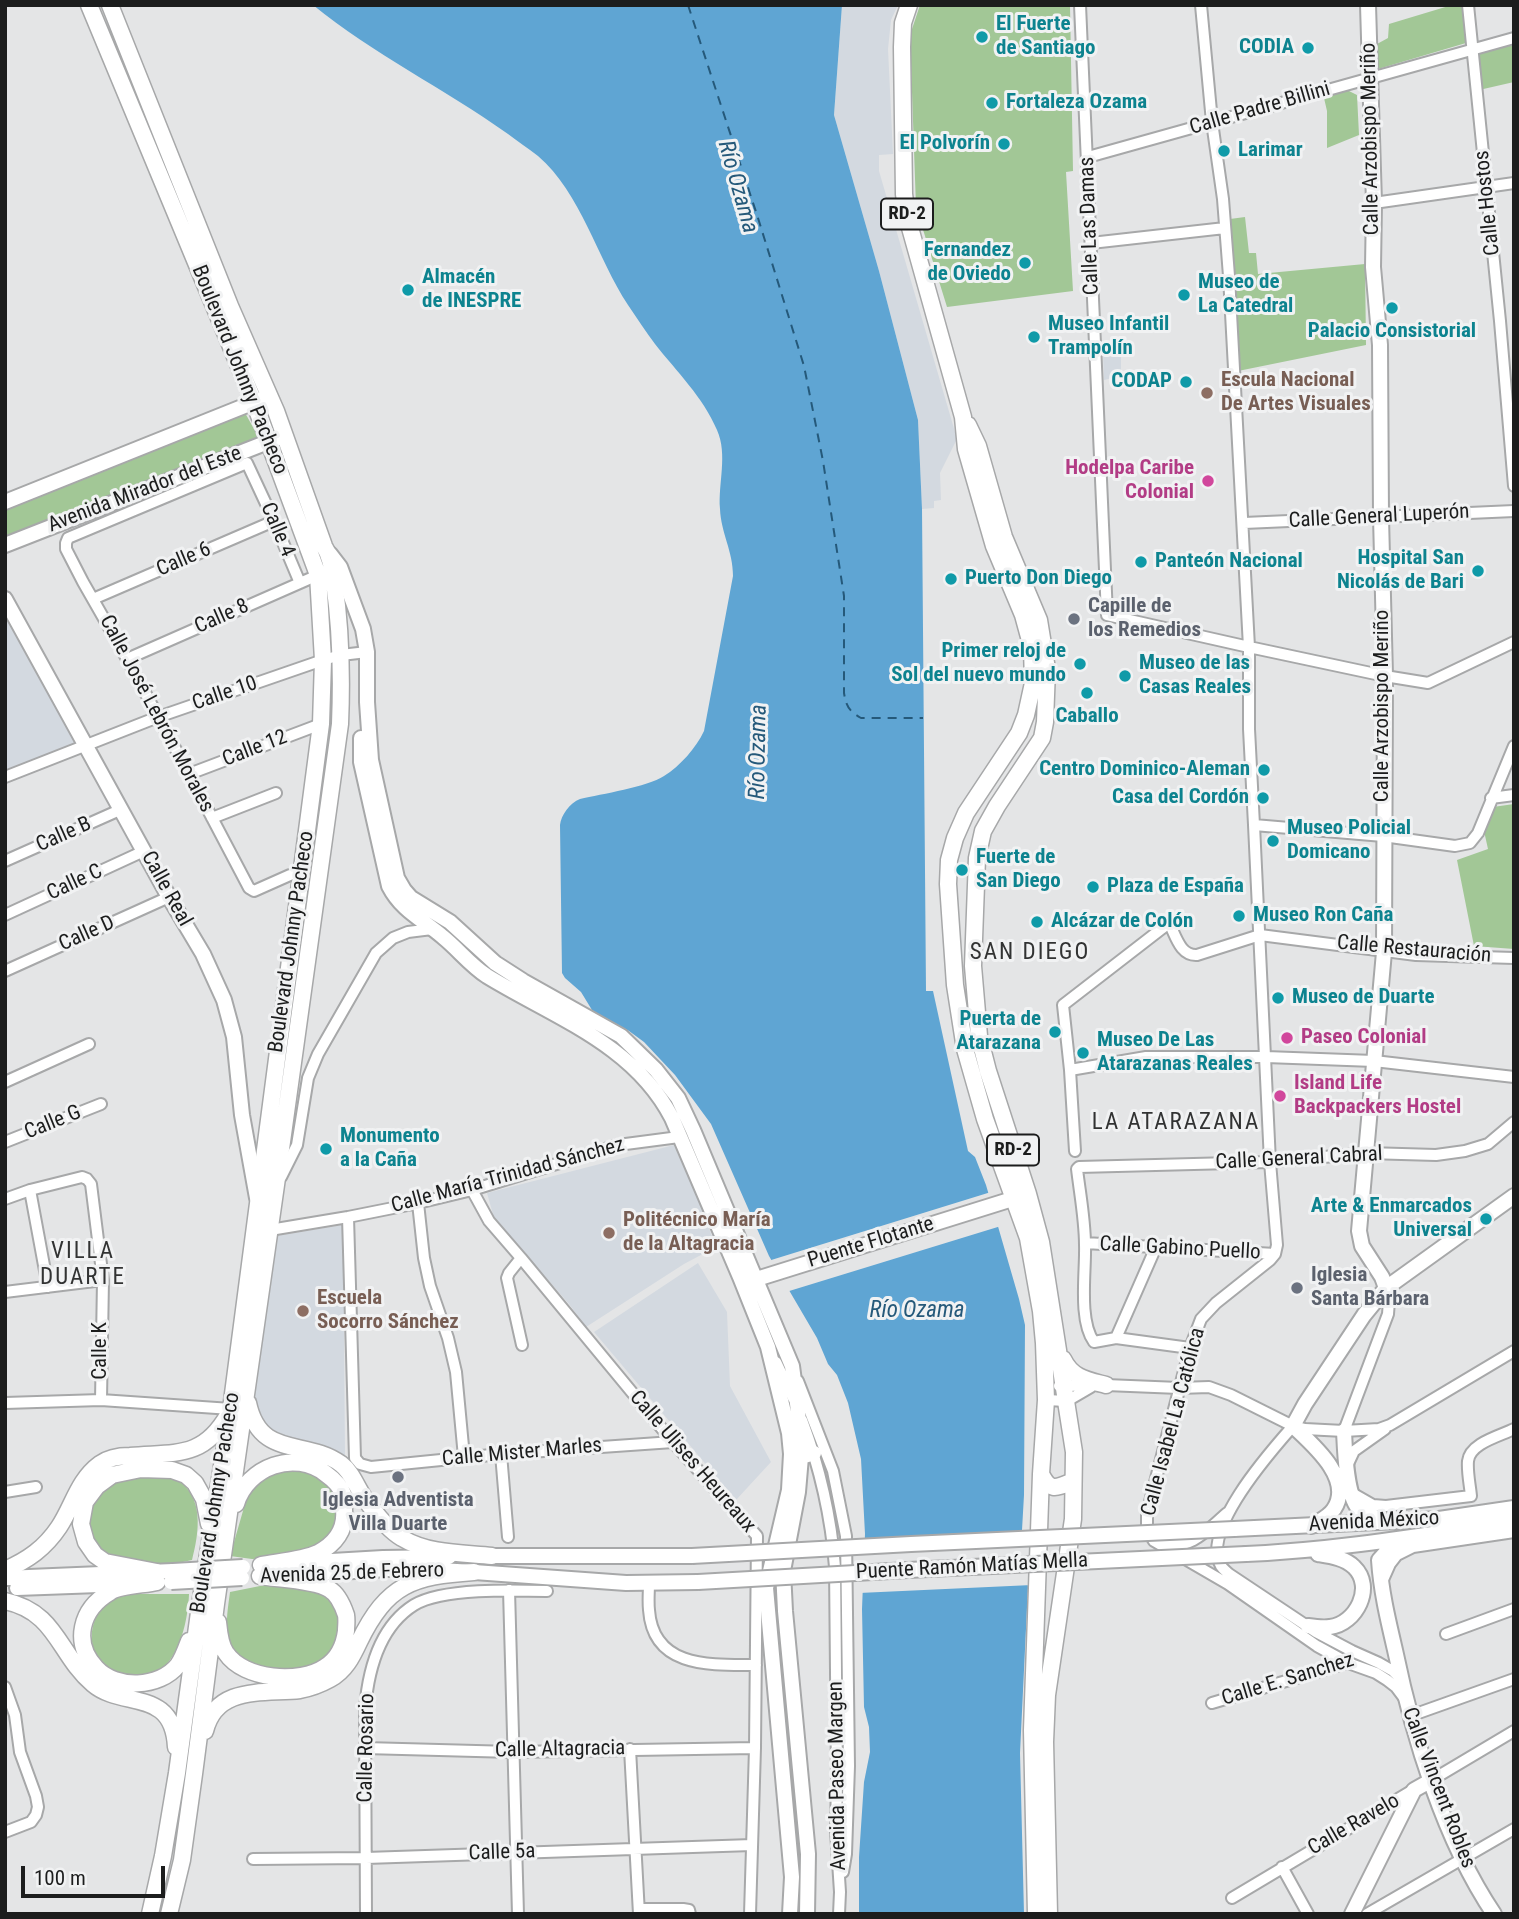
<!DOCTYPE html>
<html>
<head>
<meta charset="utf-8">
<style>
  body { margin:0 }
  #map { position:relative; width:1519px; height:1919px; overflow:hidden; background:#e4e5e6; font-family:"Roboto Condensed",sans-serif }
  canvas { display:block }
  .frame { position:absolute; inset:0; border:7px solid #1c1d1d; pointer-events:none }
  .scale { position:absolute; left:21px; top:1866px; width:144px; height:32px; box-sizing:border-box; border:4px solid #1c1d1d; border-top:0; padding-left:9px; font-size:21px; line-height:24px; white-space:nowrap; color:#1c1d1d; -webkit-text-stroke:5px #f1f2f3; paint-order:stroke }
</style>
</head>
<body>
<div id="map">
<canvas width="1519" height="1919"></canvas>
<div class="frame"></div>
<div class="scale">100 m</div>
</div>
<script>
const c = document.querySelector('canvas').getContext('2d');
c.lineJoin = 'round';
function fillPath(path, color) { c.fillStyle = color; c.fill(path, 'evenodd'); }
function trace(path, color, width, dash) { c.strokeStyle = color; c.lineWidth = width; c.lineCap = dash ? 'butt' : 'round'; c.setLineDash(dash || []); c.stroke(path); }
function label(font, color, halo, rows, align = 'center') {
  c.font = font + ' "Roboto Condensed",sans-serif'; c.lineWidth = 6; c.setLineDash([]); c.textBaseline = 'middle'; c.strokeStyle = halo; c.fillStyle = color; for (const [text, x, y, turn = 0] of rows) {
    c.save(); c.translate(x, y); c.rotate((+turn || 0) * Math.PI / 180); c.textAlign = isNaN(turn) ? turn : align; if (halo) c.strokeText(text, 0, 0); c.fillText(text, 0, 0); c.restore();
  }
}
fillPath(new Path2D(`
  M 842,5 L 898,5 L 891,20 L 888,49 L 893,154 L 879,155 L 879,171 L 957,439 L 940,473 L 941,500 L 934,501 L 934,508 L 922,509 L 918,420 L 879,271 L 834,115 Z
  M 1103,354 L 1121,354 L 1121,376 L 1104,380 Z
  M 5,614 L 75,744 L 5,770 Z
  M 674,1145 L 699,1201 L 716,1247 L 684,1264 L 586,1327 L 569,1304 L 494,1218 L 487,1193 Z
  M 343,1225 L 345,1456 L 321,1444 L 284,1439 L 262,1426 L 250,1387 L 275,1236 Z
  M 698,1263 L 727,1312 L 730,1386 L 771,1462 L 736,1500 L 594,1332 Z`), '#d3d9e0');
fillPath(new Path2D(`
  M 920,5 L 1070,5 L 1073,171 L 1066,172 L 1073,291 L 947,307 L 916,207 L 910,35 Z
  M 1452,5 L 1462,5 L 1466,43 L 1378,69 L 1377,44 L 1388,38 L 1389,24 Z
  M 1514,42 L 1514,82 L 1479,90 L 1476,52 Z
  M 1347,90 L 1357,95 L 1359,135 L 1327,148 L 1327,111 L 1324,98 Z
  M 1245,217 L 1249,253 L 1256,253 L 1258,274 L 1365,264 L 1366,345 L 1238,371 L 1230,219 Z
  M 244,411 L 259,438 L 5,539 L 5,504 Z
  M 1514,804 L 1514,949 L 1474,946 L 1457,860 L 1488,849 L 1484,831 L 1493,807 Z
  M 288,1466 L 320,1476 L 331,1487 L 337,1503 L 338,1519 L 327,1545 L 278,1558 L 252,1559 L 230,1556 L 249,1490 L 259,1478 Z
  M 160,1474 C 165,1475 171,1477 176,1479 C 205,1496 199,1533 192,1560 L 169,1565 L 129,1564 L 99,1551 L 91,1540 L 88,1521 L 92,1504 L 117,1475 Z
  M 270,1584 C 281,1584 293,1583 303,1585 C 332,1591 349,1619 337,1647 C 334,1655 324,1661 318,1667 C 302,1668 284,1671 268,1671 C 259,1670 250,1664 243,1659 C 221,1642 227,1616 230,1592 Z
  M 136,1594 L 189,1594 C 188,1622 178,1673 142,1678 C 137,1678 131,1676 126,1675 C 98,1670 84,1644 96,1617 C 103,1602 120,1595 136,1594 Z`), '#a2c796');
fillPath(new Path2D(`
  M 313,5 L 842,5 L 834,115 L 879,271 L 918,420 L 922,509 L 926,991 L 933,991 L 968,1151 L 975,1157 L 986,1185 L 1019,1299 L 1025,1325 L 1024,1495 L 1022,1530 L 1028,1587 L 1020,1753 L 1024,1914 L 859,1914 L 859,1857 L 864,1782 L 870,1752 L 869,1727 L 864,1707 L 862,1609 L 865,1534 L 861,1459 L 848,1403 L 837,1375 L 828,1364 L 817,1338 L 769,1256 L 711,1124 L 675,1075 L 644,1042 L 629,1031 L 598,1015 L 592,1010 L 581,992 L 565,978 L 562,973 L 560,825 C 561,815 570,803 580,799 C 602,794 647,787 664,776 C 680,766 696,748 704,731 L 733,576 C 733,551 721,533 720,509 C 718,483 728,455 717,430 C 703,397 677,372 655,344 C 646,332 637,318 628,305 C 597,258 581,193 538,156 C 528,148 517,141 508,134 C 445,89 373,54 313,5 Z`), '#5fa5d3');
fillPath(new Path2D(`
  M 991,1192 L 1001,1226 L 786,1292 L 768,1261 Z
  M 1026,1532 L 1032,1585 L 859,1593 L 862,1539 Z`), '#e4e5e6');
trace(new Path2D(`
  M 688,5 L 758,218 L 804,366 L 823,461 L 844,596 L 844,693 C 846,706 849,711 861,718 L 923,718`), '#25597a', 2, [9, 7]);
const street = new Path2D(`
  M 1080,5 L 1107,615 L 1249,647 L 1385,676 L 1428,683 L 1514,642
  M 1201,5 L 1212,122 L 1223,199 L 1229,276 L 1249,647 L 1249,729 L 1254,825 L 1270,1162 L 1277,1245 L 1275,1254 L 1270,1260 L 1216,1303 L 1201,1319 L 1190,1348 L 1147,1513 L 1147,1530 L 1154,1541 L 1228,1584 L 1317,1646 L 1348,1663 L 1376,1673 L 1387,1680 L 1396,1687 L 1405,1699
  M 1468,5 L 1500,321 L 1514,486
  M 1088,157 L 1514,38
  M 1374,203 L 1514,183
  M 1091,243 L 1225,228
  M 1244,523 L 1514,511
  M 93,599 L 274,521
  M 127,659 L 318,575
  M 189,774 L 321,724
  M 5,777 L 158,717 L 323,660 L 341,655 L 367,652
  M 1491,798 L 1514,795
  M 212,818 L 276,793
  M 1254,825 L 1383,836 L 1455,846 L 1470,843 L 1478,833 L 1514,746
  M 5,861 L 122,809
  M 290,875 L 254,891 L 249,888 L 189,774 L 127,659 L 83,582 L 66,549 L 66,543 L 68,538 L 247,463 L 274,521 L 300,583
  M 5,915 L 144,851
  M 5,971 L 169,897
  M 1070,1070 L 1146,1057 L 1266,1057 L 1374,1061 L 1514,1077
  M 5,1082 L 89,1044
  M 5,1142 L 101,1104
  M 1075,1151 L 1070,1070 L 1063,1005 L 1169,923 C 1176,936 1180,956 1197,955 L 1260,935 L 1416,955 L 1514,958
  M 281,1177 L 297,1145 L 308,1078 L 318,1054 L 376,953 L 393,938 L 408,932 L 432,929
  M 30,1190 L 48,1287
  M 472,1190 L 489,1221 L 521,1258 L 673,1442 L 757,1536 L 755,1748 L 750,1914
  M 5,1199 L 30,1190 L 82,1177 L 87,1179 L 91,1184 L 103,1280 L 101,1400
  M 418,1203 L 424,1258 L 430,1286 L 448,1338 L 456,1372 L 464,1457
  M 348,1217 L 355,1458 L 360,1464 L 371,1467 L 501,1454 L 673,1442
  M 264,1231 L 348,1217 L 418,1203 L 472,1190 L 618,1145 L 679,1137
  M 1085,1243 L 1275,1254
  M 1156,1247 L 1116,1338 L 1094,1342 C 1078,1320 1086,1271 1085,1245 C 1085,1220 1080,1194 1077,1169 L 1079,1167 L 1270,1162 L 1367,1153 L 1436,1155 L 1465,1151 L 1488,1144 L 1514,1122
  M 521,1258 L 509,1273 L 507,1278 L 522,1345
  M 5,1292 L 103,1280
  M 1116,1338 L 1190,1348
  M 776,1362 L 793,1398
  M 798,1381 L 833,1471 L 846,1536 L 849,1766 L 846,1854 L 843,1872
  M 1059,1386 L 1106,1385 L 1179,1388 L 1209,1387 L 1231,1395 L 1293,1426 L 1305,1429 L 1344,1431 L 1379,1429 L 1390,1425 L 1514,1351
  M 1046,1400 L 1067,1401 L 1091,1387
  M 5,1403 L 101,1400 L 231,1409
  M 802,1420 C 820,1468 831,1516 835,1567 L 837,1779 L 836,1831 L 840,1892 L 839,1914
  M 1293,1426 C 1271,1451 1200,1530 1221,1566 C 1223,1569 1226,1571 1229,1574 L 1316,1632 L 1352,1651 L 1379,1663 L 1393,1671 L 1400,1678
  M 1344,1431 L 1388,1314 L 1389,1301 L 1386,1288
  M 501,1454 L 508,1537
  M 1347,1466 L 1354,1451 L 1385,1429
  M 5,1492 L 36,1487
  M 1352,1493 L 1373,1505 L 1386,1506 L 1471,1496 C 1470,1485 1467,1472 1468,1461 C 1470,1443 1500,1436 1514,1429
  M 1164,1543 C 1191,1551 1208,1529 1227,1513
  M 1382,1582 L 1390,1564 L 1397,1555 L 1413,1547 L 1514,1532
  M 649,1583 C 649,1592 648,1601 649,1610 C 653,1669 712,1665 756,1665
  M 509,1590 L 518,1914
  M 1446,1634 L 1514,1609
  M 5,1687 L 15,1715 L 20,1752 L 36,1796 L 38,1807 L 36,1815 L 31,1822 L 5,1832
  M 1212,1703 L 1350,1662
  M 1410,1716 L 1514,1679
  M 365,1748 L 513,1752 L 755,1748
  M 630,1749 L 639,1914
  M 1430,1781 L 1514,1731
  M 253,1859 L 366,1858 L 752,1845
  M 1282,1867 L 1308,1914
  M 1232,1898 L 1413,1790
  M 639,1909 L 683,1909 L 689,1910 L 690,1914
  M 366,1914 L 365,1709 C 368,1672 379,1627 414,1605 C 442,1588 513,1590 547,1591
  M 1367,1914 L 1514,1829`);
const secondary = new Path2D(`
  M 1368,5 L 1374,203 L 1373,267 L 1380,345 L 1381,517 L 1385,676 L 1384,952 L 1359,1231 L 1362,1246 L 1382,1277 L 1386,1288
  M 5,502 L 262,399
  M 5,545 L 278,438
  M 330,554 L 340,567 L 363,629 L 367,652 L 367,702 L 371,760 L 397,878 L 404,890 L 411,898 L 450,922 L 495,963 L 523,981 L 621,1036 L 656,1070 L 678,1098 L 693,1130 L 792,1366 L 798,1411 L 801,1457 L 798,1492 L 783,1571 L 785,1611 L 808,1854 L 807,1914
  M 5,599 L 169,897 L 203,954 L 224,1000 L 234,1037 L 242,1115 L 257,1198
  M 361,738 L 361,762 L 389,886 C 402,911 422,919 443,937 C 458,949 470,965 487,976 C 554,1017 634,1044 672,1118 L 740,1277 L 768,1347 L 789,1433 L 791,1454 L 789,1490 L 766,1588 L 792,1877 L 790,1914
  M 747,1282 L 1022,1196
  M 1344,1431 C 1345,1451 1346,1493 1358,1508 C 1364,1514 1375,1517 1383,1520
  M 801,1457 L 814,1453
  M 1312,1526 C 1319,1521 1329,1517 1334,1509 C 1354,1479 1312,1444 1293,1426 L 1305,1404 L 1364,1315 L 1386,1288 L 1514,1196
  M 1234,1529 L 1439,1519 L 1514,1508
  M 1408,1538 L 1389,1549 L 1379,1560 C 1381,1591 1388,1620 1395,1650 C 1413,1737 1444,1840 1494,1914
  M 1246,1554 C 1336,1550 1425,1535 1514,1522
  M 483,1556 L 692,1556
  M 298,1563 L 383,1558 L 449,1557
  M 289,1575 L 404,1568 L 474,1572 L 626,1583 L 698,1582
  M 5,1578 L 173,1571
  M 17,1588 L 126,1584
  M 1308,1626 C 1315,1627 1323,1628 1330,1627 C 1356,1624 1375,1587 1354,1567 C 1345,1558 1330,1556 1318,1554
  M 1352,1914 L 1414,1790 L 1430,1781`);
const primary = new Path2D(`
  M 89,5 L 254,402 L 318,575 L 323,660 L 321,724 L 231,1409 L 200,1605 L 177,1773 L 163,1856 L 150,1914
  M 110,5 L 230,306 L 276,411 L 324,546 C 331,557 332,569 334,582 C 341,629 342,676 340,724 L 276,1185 L 216,1604 L 194,1774 L 182,1860 L 169,1914
  M 909,5 L 903,23 L 902,47 L 904,194 L 907,217 L 963,417 L 966,449 L 994,546 L 1023,615 L 1032,648 L 1033,683 L 1026,715 L 1019,733 L 966,813 L 955,838 L 949,860 L 948,884 L 955,985 L 965,1049 L 985,1119 L 1028,1238 L 1041,1311 L 1044,1343 L 1046,1400 L 1041,1474 L 1032,1730 L 1036,1914
  M 968,425 L 978,446 L 1004,537 L 1039,620 L 1047,669 L 1045,722 L 1042,738 L 997,806 L 983,831 L 977,858 L 973,966 L 979,1036 L 988,1071 L 1028,1194 L 1041,1242 L 1074,1452 L 1073,1519 L 1047,1695 L 1045,1742 L 1049,1914
  M 1063,1359 C 1072,1378 1087,1380 1106,1385
  M 248,1403 C 260,1460 306,1438 341,1464 C 352,1472 357,1488 365,1499 C 375,1513 388,1530 402,1538 C 428,1554 463,1553 492,1556
  M 1041,1474 C 1050,1492 1056,1488 1073,1481
  M 236,1504 C 247,1467 295,1449 326,1474 C 333,1479 340,1485 343,1494 C 344,1499 344,1505 344,1510 C 346,1530 335,1544 318,1553 C 304,1560 277,1562 261,1565
  M 5,1570 C 28,1560 45,1548 59,1527 C 73,1506 78,1480 100,1464 C 108,1458 120,1456 130,1456 C 175,1452 203,1459 228,1415
  M 157,1572 L 105,1562 L 95,1555 L 86,1542 L 81,1524 L 85,1502 L 97,1486 L 112,1475 L 141,1469 L 172,1470 L 186,1475 L 195,1483 L 204,1499 L 209,1524
  M 157,1582 C 145,1585 120,1585 110,1592 C 81,1609 72,1642 96,1668 C 116,1690 160,1688 178,1665 C 183,1658 186,1649 189,1641
  M 5,1601 C 57,1612 58,1654 93,1684 C 122,1709 173,1687 176,1747
  M 218,1622 C 219,1632 220,1645 226,1653 C 244,1680 300,1684 325,1667 C 338,1659 344,1646 346,1631 C 346,1626 347,1621 346,1615 C 343,1606 338,1594 329,1589 C 315,1580 277,1579 260,1576
  M 205,1731 C 216,1685 264,1694 300,1690 C 310,1688 321,1684 330,1679 C 345,1671 352,1657 359,1642 C 387,1584 413,1576 474,1572`);
trace(street, '#a7a8a9', 14);
trace(secondary, '#a7a8a9', 18);
trace(primary, '#a7a8a9', 19);
trace(street, '#fff', 10);
trace(secondary, '#fff', 14);
trace(primary, '#fff', 16);
const secondaryBridge = new Path2D(`
  M 692,1556 L 911,1544 L 1234,1529
  M 173,1571 L 243,1567
  M 171,1582 L 242,1578
  M 698,1582 L 908,1570 L 1246,1554`);
trace(secondaryBridge, '#a7a8a9', 18, []);
trace(secondaryBridge, '#fff', 14);
for (const [x, y, r, color] of [
  [982,37,7,"#0f9aa8"],
  [1308,48,7,"#0f9aa8"],
  [992,103,7,"#0f9aa8"],
  [1004,144,7,"#0f9aa8"],
  [1224,151,7,"#0f9aa8"],
  [1025,263,7,"#0f9aa8"],
  [408,290,7,"#0f9aa8"],
  [1184,295,7,"#0f9aa8"],
  [1392,308,7,"#0f9aa8"],
  [1034,337,7,"#0f9aa8"],
  [1186,382,7,"#0f9aa8"],
  [1207,393,7,"#8d6e63"],
  [1208,481,7,"#d1479c"],
  [1141,562,7,"#0f9aa8"],
  [1478,571,7,"#0f9aa8"],
  [951,579,7,"#0f9aa8"],
  [1074,619,7,"#6b7280"],
  [1080,664,7,"#0f9aa8"],
  [1125,676,7,"#0f9aa8"],
  [1087,693,7,"#0f9aa8"],
  [1264,770,7,"#0f9aa8"],
  [1263,798,7,"#0f9aa8"],
  [1273,841,7,"#0f9aa8"],
  [962,870,7,"#0f9aa8"],
  [1093,887,7,"#0f9aa8"],
  [1239,916,7,"#0f9aa8"],
  [1037,922,7,"#0f9aa8"],
  [1278,998,7,"#0f9aa8"],
  [1055,1032,7,"#0f9aa8"],
  [1287,1038,7,"#d1479c"],
  [1083,1053,7,"#0f9aa8"],
  [1280,1096,7,"#d1479c"],
  [326,1149,7,"#0f9aa8"],
  [1486,1219,7,"#0f9aa8"],
  [609,1233,7,"#8d6e63"],
  [1297,1288,7,"#6b7280"],
  [303,1311,7,"#8d6e63"],
  [398,1477,7,"#6b7280"]
]) { const dot = new Path2D(); dot.arc(x, y, r, 0, 2 * Math.PI); c.fillStyle = color; c.fill(dot); trace(dot, '#f1f2f3', 2.5); }
for (const [x, y, w] of [
  [907,214,52],
  [1013,1150,52]
]) { const box = new Path2D(); box.roundRect(x - w / 2, y - 15.5, w, 31, 5); c.fillStyle = '#f1f2f3'; c.fill(box); trace(box, '#1c1d1d', 2); }
label('bold 19px', '#1c1d1d', null, [
  ["RD-2",907,214],
  ["RD-2",1013,1150]
]);
label('bold 21px', '#0d838f', '#f1f2f3', [
  ["El Fuerte",996,25],
  ["de Santiago",996,49],
  ["CODIA",1294,48,"right"],
  ["Fortaleza Ozama",1006,103],
  ["El Polvorín",990,144,"right"],
  ["Larimar",1238,151],
  ["Fernandez",1011,251,"right"],
  ["de Oviedo",1011,275,"right"],
  ["Almacén",422,278],
  ["de INESPRE",422,302],
  ["Museo de",1198,283],
  ["La Catedral",1198,307],
  ["Museo Infantil",1048,325],
  ["Trampolín",1048,349],
  ["Palacio Consistorial",1392,332,"center"],
  ["CODAP",1172,382,"right"],
  ["Hospital San",1464,559,"right"],
  ["Nicolás de Bari",1464,583,"right"],
  ["Panteón Nacional",1155,562],
  ["Puerto Don Diego",965,579],
  ["Primer reloj de",1066,652,"right"],
  ["Sol del nuevo mundo",1066,676,"right"],
  ["Museo de las",1139,664],
  ["Casas Reales",1139,688],
  ["Caballo",1087,717,"center"],
  ["Centro Dominico-Aleman",1250,770,"right"],
  ["Casa del Cordón",1249,798,"right"],
  ["Museo Policial",1287,829],
  ["Domicano",1287,853],
  ["Fuerte de",976,858],
  ["San Diego",976,882],
  ["Plaza de España",1107,887],
  ["Museo Ron Caña",1253,916],
  ["Alcázar de Colón",1051,922],
  ["Museo de Duarte",1292,998],
  ["Puerta de",1041,1020,"right"],
  ["Atarazana",1041,1044,"right"],
  ["Museo De Las",1097,1041],
  ["Atarazanas Reales",1097,1065],
  ["Monumento",340,1137],
  ["a la Caña",340,1161],
  ["Arte & Enmarcados",1472,1207,"right"],
  ["Universal",1472,1231,"right"]
], 'left');
label('21px', '#1c1d1d', '#f1f2f3', [
  ["Calle Padre Billini",1260,109,-16],
  ["Calle Arzobispo Meriño",1371,139,-91],
  ["Calle Hostos",1488,203,-96],
  ["Calle Las Damas",1090,226,-92],
  ["Boulevard Johnny Pacheco",239,370,68],
  ["Avenida Mirador del Este",145,490,-21],
  ["Calle General Luperón",1379,517,-3],
  ["Calle 4",277,530,67],
  ["Calle 6",184,560,-23],
  ["Calle 8",222,617,-24],
  ["Calle 10",225,694,-19],
  ["Calle Arzobispo Meriño",1383,706,-90],
  ["Calle José Lebrón Morales",156,714,62],
  ["Calle 12",255,749,-21],
  ["Calle B",64,835,-24],
  ["Calle C",75,883,-25],
  ["Calle Real",166,889,61],
  ["Calle D",87,934,-24],
  ["Boulevard Johnny Pacheco",292,942,-82],
  ["Calle Restauración",1414,950,5],
  ["Calle G",53,1123,-22],
  ["Calle General Cabral",1299,1159,-3],
  ["Calle María Trinidad Sánchez",508,1176,-15],
  ["Puente Flotante",871,1243,-17],
  ["Calle Gabino Puello",1180,1249,3],
  ["Calle K",101,1351,-90],
  ["Calle Isabel La Católica",1174,1422,-75],
  ["Calle Mister Marles",522,1453,-5],
  ["Calle Ulises Heureaux",692,1462,49],
  ["Boulevard Johnny Pacheco",216,1503,-81],
  ["Avenida México",1374,1522,-3],
  ["Puente Ramón Matías Mella",972,1567,-3],
  ["Avenida 25 de Febrero",352,1574,-2],
  ["Calle E. Sanchez",1288,1680,-17],
  ["Calle Rosario",367,1748,-89],
  ["Calle Altagracia",560,1750,-1],
  ["Avenida Paseo Margen",838,1776,-91],
  ["Calle Vincent Robles",1438,1788,69],
  ["Calle Ravelo",1354,1825,-30],
  ["Calle 5a",502,1853,-2]
]);
label('bold 21px', '#785e54', '#f1f2f3', [
  ["Escula Nacional",1221,381],
  ["De Artes Visuales",1221,405],
  ["Politécnico María",623,1221],
  ["de la Altagracia",623,1245],
  ["Escuela",317,1299],
  ["Socorro Sánchez",317,1323]
], 'left');
label('bold 21px', '#b23c85', '#f1f2f3', [
  ["Hodelpa Caribe",1194,469,"right"],
  ["Colonial",1194,493,"right"],
  ["Paseo Colonial",1301,1038],
  ["Island Life",1294,1084],
  ["Backpackers Hostel",1294,1108]
], 'left');
label('bold 21px', '#5b616d', '#f1f2f3', [
  ["Capille de",1088,607],
  ["los Remedios",1088,631],
  ["Iglesia",1311,1276],
  ["Santa Bárbara",1311,1300],
  ["Iglesia Adventista",398,1501,"center"],
  ["Villa Duarte",398,1525,"center"]
], 'left');
label('italic 23px', '#25597a', '#f1f2f3', [
  ["Río Ozama",737,187,74],
  ["Río Ozama",759,752,-89],
  ["Río Ozama",917,1311]
]);
c.letterSpacing = '2px';
label('23px', '#323333', '#f1f2f3', [
  ["SAN DIEGO",1030,953],
  ["LA ATARAZANA",1176,1123],
  ["VILLA",83,1252],
  ["DUARTE",83,1278]
]);
c.letterSpacing = '0px';
</script>
</body>
</html>
